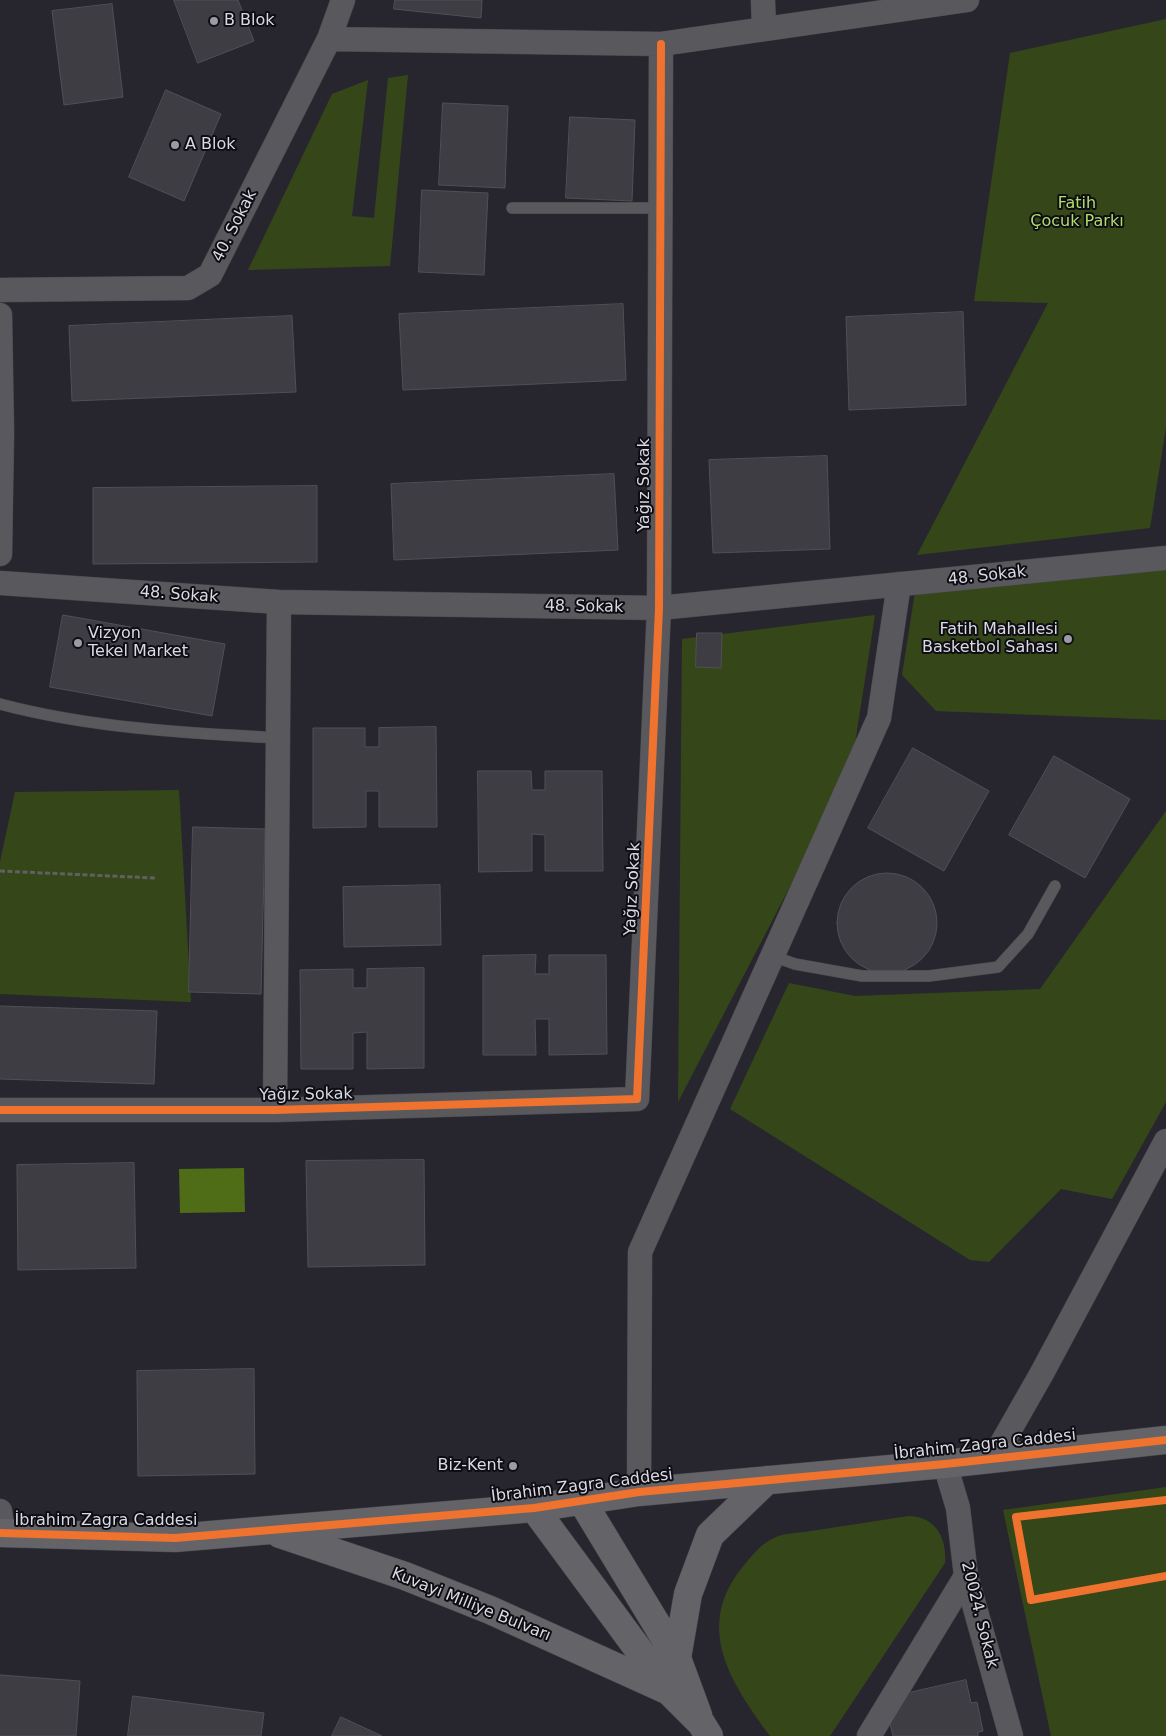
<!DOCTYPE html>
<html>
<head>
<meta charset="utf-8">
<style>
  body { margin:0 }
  canvas { display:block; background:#27262e }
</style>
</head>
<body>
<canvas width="1166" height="1736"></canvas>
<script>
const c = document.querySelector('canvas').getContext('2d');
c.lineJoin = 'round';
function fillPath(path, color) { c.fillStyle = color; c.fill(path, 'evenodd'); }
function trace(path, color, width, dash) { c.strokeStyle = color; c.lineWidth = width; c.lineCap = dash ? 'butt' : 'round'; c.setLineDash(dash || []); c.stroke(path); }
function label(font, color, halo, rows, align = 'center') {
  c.font = font + ' "DejaVu Sans",sans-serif'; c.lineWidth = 4; c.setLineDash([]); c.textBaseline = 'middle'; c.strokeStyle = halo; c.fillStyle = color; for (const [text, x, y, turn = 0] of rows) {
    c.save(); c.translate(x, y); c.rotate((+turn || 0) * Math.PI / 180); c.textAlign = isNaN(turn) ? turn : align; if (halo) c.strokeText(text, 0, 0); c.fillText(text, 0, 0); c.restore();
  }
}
fillPath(new Path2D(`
  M 1166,19 L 1166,427 L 1150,528 L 917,555 L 1048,303 L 974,301 L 1010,53 Z
  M 408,75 L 390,266 L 248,270 L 332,94 L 368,80 L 352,216 L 374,218 L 388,78 Z
  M 1166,568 L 1166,720 L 936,711 L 902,675 L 915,592 Z
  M 875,615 L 851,769 L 678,1102 L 682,639 Z
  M 179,790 L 191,1002 L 0,994 L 0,862 L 15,792 Z
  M 1166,811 L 1166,1102 L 1112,1199 L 1061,1189 L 989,1262 L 970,1260 L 730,1109 L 789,983 L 855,996 L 1040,989 Z
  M 1166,1487 L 1166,1736 L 1051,1736 L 1003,1510 Z
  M 909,1516 C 936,1517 947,1538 945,1563 L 830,1736 L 770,1736 C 732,1684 694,1629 741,1569 C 751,1557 759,1545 774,1538 C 784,1533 799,1533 811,1531 C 844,1526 876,1521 909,1516 Z`), '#354718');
fillPath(new Path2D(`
  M 244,1168 L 245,1212 L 180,1213 L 179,1169 Z`), '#4e6d16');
const building = new Path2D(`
  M 174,0 L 238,0 L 254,41 L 198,63 Z
  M 395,0 L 482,0 L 481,18 L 394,9 Z
  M 112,4 L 123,97 L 64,105 L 52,11 Z
  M 166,90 L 221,114 L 184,201 L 129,177 Z
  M 443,103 L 508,106 L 505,188 L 439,185 Z
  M 570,117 L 635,120 L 632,201 L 566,198 Z
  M 422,190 L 488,193 L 484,275 L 419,272 Z
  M 623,304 L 626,380 L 403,390 L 399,314 Z
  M 963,312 L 966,405 L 849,410 L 846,317 Z
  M 292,316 L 296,392 L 72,401 L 69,326 Z
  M 827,456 L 830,549 L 713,553 L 709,460 Z
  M 614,474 L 618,550 L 394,560 L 391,484 Z
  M 317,486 L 317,562 L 93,564 L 93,488 Z
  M 63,615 L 225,644 L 212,716 L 50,687 Z
  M 697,633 L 722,633 L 721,668 L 696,667 Z
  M 436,727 L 437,827 L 379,827 L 379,791 L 366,791 L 366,827 L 313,828 L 313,728 L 365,728 L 365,747 L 379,747 L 379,728 Z
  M 913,748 L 989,791 L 944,871 L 868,828 Z
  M 1054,756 L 1130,799 L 1085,878 L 1009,835 Z
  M 478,771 L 531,771 L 532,790 L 545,790 L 545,771 L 602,771 L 603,871 L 545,871 L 545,835 L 532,834 L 532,871 L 479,872 Z
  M 193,827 L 265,829 L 261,994 L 189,992 Z
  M837 923a50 50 0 1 1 100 0a50 50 0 1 1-100 0Z
  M 440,885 L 441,945 L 344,947 L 343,887 Z
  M 536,955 L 535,974 L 549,974 L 549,955 L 606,955 L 607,1054 L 549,1055 L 549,1019 L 535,1019 L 536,1055 L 483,1055 L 483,956 Z
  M 424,968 L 424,1068 L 367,1069 L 367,1032 L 353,1033 L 353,1069 L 301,1069 L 300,970 L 353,969 L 353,988 L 367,988 L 367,969 Z
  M 0,1006 L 157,1011 L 154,1084 L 0,1079 Z
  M 424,1160 L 425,1265 L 308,1267 L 306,1161 Z
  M 134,1163 L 136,1268 L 18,1270 L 17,1165 Z
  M 254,1369 L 255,1474 L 138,1476 L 137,1371 Z
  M 0,1675 L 80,1681 L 76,1736 L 0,1736 Z
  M 966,1680 L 971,1703 L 977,1702 L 983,1731 L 978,1732 L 978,1736 L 893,1736 L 890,1724 L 908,1693 Z
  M 133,1696 L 264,1713 L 261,1736 L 128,1736 Z
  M 341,1717 L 382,1736 L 332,1736 Z`);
fillPath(building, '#3d3d43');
trace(building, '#504f56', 1);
const lane = new Path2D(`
  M 512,208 L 660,208
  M 0,704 C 91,728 185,733 278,738
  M 772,956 L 795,964 L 862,976 L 929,976 L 998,967 L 1028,934 L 1055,886`);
const street = new Path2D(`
  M 343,0 L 329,39 L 661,44 L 967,0
  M 763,0 L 764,29
  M 0,290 L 188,288 L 210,275 L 329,39
  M 0,315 L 2,433 L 0,554
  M 0,583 L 279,602 L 659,608 L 1166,558
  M 0,1110 L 275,1110 L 637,1099 L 659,608 L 661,44
  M 275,1110 L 279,602
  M 993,1459 L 1042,1373 L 1166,1141
  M 945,1464 L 958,1508 L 966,1576 L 1011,1736
  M 639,1492 L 640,1252 L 879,718 L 899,584
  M 0,1511 L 3,1533
  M 869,1736 L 966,1576`);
const secondary = new Path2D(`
  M 582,1501 L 677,1658 L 698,1715
  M 534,1508 L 669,1691 L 701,1723 L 709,1736
  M 0,1533 L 175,1538 L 534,1508 L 639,1492 L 945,1464 L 1166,1440
  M 280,1534 L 405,1576 L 490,1610 L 669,1691
  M 677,1658 L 688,1594 L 710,1535 L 767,1480`);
trace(lane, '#44444a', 12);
trace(street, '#44444a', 25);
trace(secondary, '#44444a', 29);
trace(new Path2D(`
  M 0,871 L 155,878`), '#606064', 3, [5, 2.5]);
trace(lane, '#59585c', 11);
trace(street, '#59585c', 24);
trace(secondary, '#646468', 28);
trace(new Path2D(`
  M 0,1110 L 275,1110 L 637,1099 L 659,608 L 661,44
  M 1166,1500 L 1016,1517 L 1031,1600 L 1166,1576
  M 0,1533 L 175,1538 L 534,1508 L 639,1492 L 945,1464 L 1166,1440`), '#ef722f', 8);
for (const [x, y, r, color] of [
  [214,21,5,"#9b9ba4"],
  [175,145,5,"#9b9ba4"],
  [1068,639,5,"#9b9ba4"],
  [78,643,5,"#9b9ba4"],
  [513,1466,5,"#9b9ba4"]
]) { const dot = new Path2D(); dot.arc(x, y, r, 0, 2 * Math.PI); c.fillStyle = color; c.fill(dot); trace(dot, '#0e0d13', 2); }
label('16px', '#dadae3', '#0e0d13', [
  ["B Blok",224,21],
  ["A Blok",185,145],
  ["Fatih Mahallesi",1058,630,"right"],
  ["Basketbol Sahası",1058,648,"right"],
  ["Vizyon",88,634],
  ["Tekel Market",88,652],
  ["Biz-Kent",503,1466,"right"]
], 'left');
label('16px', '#afdf6a', '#0e0d13', [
  ["Fatih",1077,204],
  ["Çocuk Parkı",1077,222]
]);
label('16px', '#dadae3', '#0e0d13', [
  ["40. Sokak",235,226,-63],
  ["Yağız Sokak",645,485,-90],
  ["48. Sokak",987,576,-6],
  ["48. Sokak",179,595,4],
  ["48. Sokak",584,607,1],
  ["Yağız Sokak",633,889,-87],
  ["Yağız Sokak",306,1095,-1],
  ["İbrahim Zagra Caddesi",985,1445,-6],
  ["İbrahim Zagra Caddesi",582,1486,-7],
  ["İbrahim Zagra Caddesi",106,1521],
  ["Kuvayi Milliye Bulvarı",471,1605,22],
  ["20024. Sokak",979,1615,76]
]);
</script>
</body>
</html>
